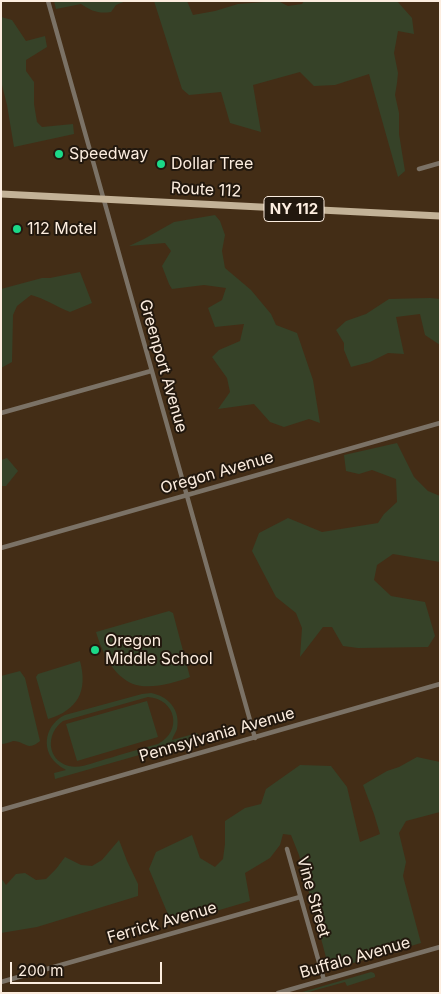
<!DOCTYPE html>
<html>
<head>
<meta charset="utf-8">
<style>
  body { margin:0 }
  #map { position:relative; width:441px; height:994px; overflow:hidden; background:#432d16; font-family:Inter,sans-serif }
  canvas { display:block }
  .frame { position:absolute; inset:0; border:2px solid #fceddf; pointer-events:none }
  .scale { position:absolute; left:10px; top:962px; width:152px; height:22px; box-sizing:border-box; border:2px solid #fceddf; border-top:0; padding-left:6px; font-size:15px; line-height:18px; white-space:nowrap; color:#fceddf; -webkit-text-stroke:4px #22180e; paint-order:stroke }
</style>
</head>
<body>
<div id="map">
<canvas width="441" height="994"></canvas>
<div class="frame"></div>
<div class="scale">200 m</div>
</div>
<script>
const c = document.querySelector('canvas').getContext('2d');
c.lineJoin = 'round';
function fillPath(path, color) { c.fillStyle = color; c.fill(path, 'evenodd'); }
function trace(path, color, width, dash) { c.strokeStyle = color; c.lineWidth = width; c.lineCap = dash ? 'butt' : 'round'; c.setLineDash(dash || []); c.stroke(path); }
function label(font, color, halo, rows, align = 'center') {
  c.font = font + ' Inter,sans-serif'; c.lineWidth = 4; c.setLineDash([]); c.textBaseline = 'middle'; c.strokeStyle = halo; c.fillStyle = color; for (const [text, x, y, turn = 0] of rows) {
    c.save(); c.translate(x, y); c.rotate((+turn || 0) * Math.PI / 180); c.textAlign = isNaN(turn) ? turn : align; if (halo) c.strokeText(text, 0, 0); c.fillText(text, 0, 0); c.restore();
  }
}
fillPath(new Path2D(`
  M 54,1 L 126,1 L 116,5 L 111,12 C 98,14 92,11 81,4 L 56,9 Z
  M 154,1 L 187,1 L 193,15 L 215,11 L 238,4 L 278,1 L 288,6 L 302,4 L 304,1 L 397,1 L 412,18 L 414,34 L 398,31 L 394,53 L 398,73 L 397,83 L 395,95 L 399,113 L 399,134 L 405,171 L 398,177 L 369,74 L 335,85 L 314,86 L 300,72 L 253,85 L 261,132 L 230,123 L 221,92 L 189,95 L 182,89 Z
  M 1,17 L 12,20 L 26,41 L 45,36 L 47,47 L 26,60 L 26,71 L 34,82 L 34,104 L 37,122 L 42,127 L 73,124 L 74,134 L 14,147 L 7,105 L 1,81 Z
  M 215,215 L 220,221 L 225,235 L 222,251 L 225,268 L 251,290 L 271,314 L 276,325 L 297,333 L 313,380 L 320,423 L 309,419 L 284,427 L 270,422 L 254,404 L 218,409 L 230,392 L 227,378 L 212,357 L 219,350 L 240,341 L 244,324 L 215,327 L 208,308 L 222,300 L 226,288 L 204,285 L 172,289 L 169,284 L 162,266 L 171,251 L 165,243 L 129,246 L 144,239 L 174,222 Z
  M 80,272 L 92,303 L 70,312 C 57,307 44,298 31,295 L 17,306 L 13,315 L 12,362 L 1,368 L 1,289 L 42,278 L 50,278 Z
  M 430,298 L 440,299 L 440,345 L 425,335 L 420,314 L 396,317 L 404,354 L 388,353 L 370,362 L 351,367 L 344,350 L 344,343 L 336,330 L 346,321 L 366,314 L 389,299 Z
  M 397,443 L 414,477 L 428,491 L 440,496 L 440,562 L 393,554 L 377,565 L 374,580 L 391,596 L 425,602 L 435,636 L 428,647 L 358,648 L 343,646 L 332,627 L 323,627 L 300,657 L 302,628 L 296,613 L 276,597 L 252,551 L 259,533 L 288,518 L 322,532 L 378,523 L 384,514 L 397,502 L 396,479 L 372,470 L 359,474 L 346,471 L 344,455 Z
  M 7,458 L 18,471 L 6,486 L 1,486 L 1,460 Z
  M 169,611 L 173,613 L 190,677 C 175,683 149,690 133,684 C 112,675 102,652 96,632 Z
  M 80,661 C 88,691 78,710 48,719 L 36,677 L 38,674 Z
  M 20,671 L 25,678 L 40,741 C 27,752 25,741 13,741 C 10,742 5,744 1,744 L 1,676 Z
  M 151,693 C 168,696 181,710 177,729 C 176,732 173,736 172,740 L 197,733 L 199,738 L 55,779 L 54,773 L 66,770 C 63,768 59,766 56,763 C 40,748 46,724 65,715 L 142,694 ZM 148,697 C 176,699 183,731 158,744 C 142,748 126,753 110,758 C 97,761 82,769 69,766 C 46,760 46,733 63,721 Z
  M 147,701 L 158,737 L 77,761 L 66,724 Z
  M 417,757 L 440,762 L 440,812 L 406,821 L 399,833 L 406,862 L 403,876 L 421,943 L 333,969 L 328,965 L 299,855 L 291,835 L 283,834 L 280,845 L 270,858 L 245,873 L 250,901 L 172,924 L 149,869 L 156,852 L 192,835 L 200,858 L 215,867 L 223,859 L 225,844 L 225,821 L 245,808 L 261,804 L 266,789 L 300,765 L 331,766 L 347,787 L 360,842 L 380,834 L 374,814 L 363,785 L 387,771 L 399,767 Z
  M 119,840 L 127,861 L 138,884 L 138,896 L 37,927 L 1,933 L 1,878 L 6,885 L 16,874 L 25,873 L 36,880 L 46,879 L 56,869 L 65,857 L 81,865 L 92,866 L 102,860 Z
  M 371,972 L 374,973 L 375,975 L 375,977 L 347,986 L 345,982 L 305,993 L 299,993 Z`), '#364228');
trace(new Path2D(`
  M 48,1 L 255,738
  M 419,169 L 440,163
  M 1,413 L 151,371
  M 1,548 L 440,423
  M 1,810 L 440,684
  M 287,849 L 324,980
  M 1,982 L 300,897
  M 278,993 L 440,947`), '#7b7266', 4.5);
trace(new Path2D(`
  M 1,194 L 440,216`), '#c3b297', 7);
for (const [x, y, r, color] of [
  [59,154,5,"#1bd988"],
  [161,164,5,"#1bd988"],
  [17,229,5,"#1bd988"],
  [95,650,5,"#1bd988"]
]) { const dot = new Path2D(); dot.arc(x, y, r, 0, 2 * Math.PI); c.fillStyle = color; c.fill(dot); trace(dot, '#22180e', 2); }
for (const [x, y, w] of [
  [294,209,60]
]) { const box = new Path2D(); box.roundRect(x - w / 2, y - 12.5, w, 25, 4); c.fillStyle = '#22180e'; c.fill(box); trace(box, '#fceddf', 1); }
label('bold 15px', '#fceddf', null, [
  ["NY 112",294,209]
]);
label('16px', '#fceddf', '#22180e', [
  ["Speedway",69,154],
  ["Dollar Tree",171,164],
  ["112 Motel",27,229],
  ["Oregon",105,641],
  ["Middle School",105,659]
], 'left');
label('16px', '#fceddf', '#22180e', [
  ["Route 112",206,190,3],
  ["Greenport Avenue",163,366,74],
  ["Oregon Avenue",217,473,-16],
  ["Pennsylvania Avenue",217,735,-16],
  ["Vine Street",313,897,74],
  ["Ferrick Avenue",162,923,-16],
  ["Buffalo Avenue",355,958,-16]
]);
</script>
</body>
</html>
